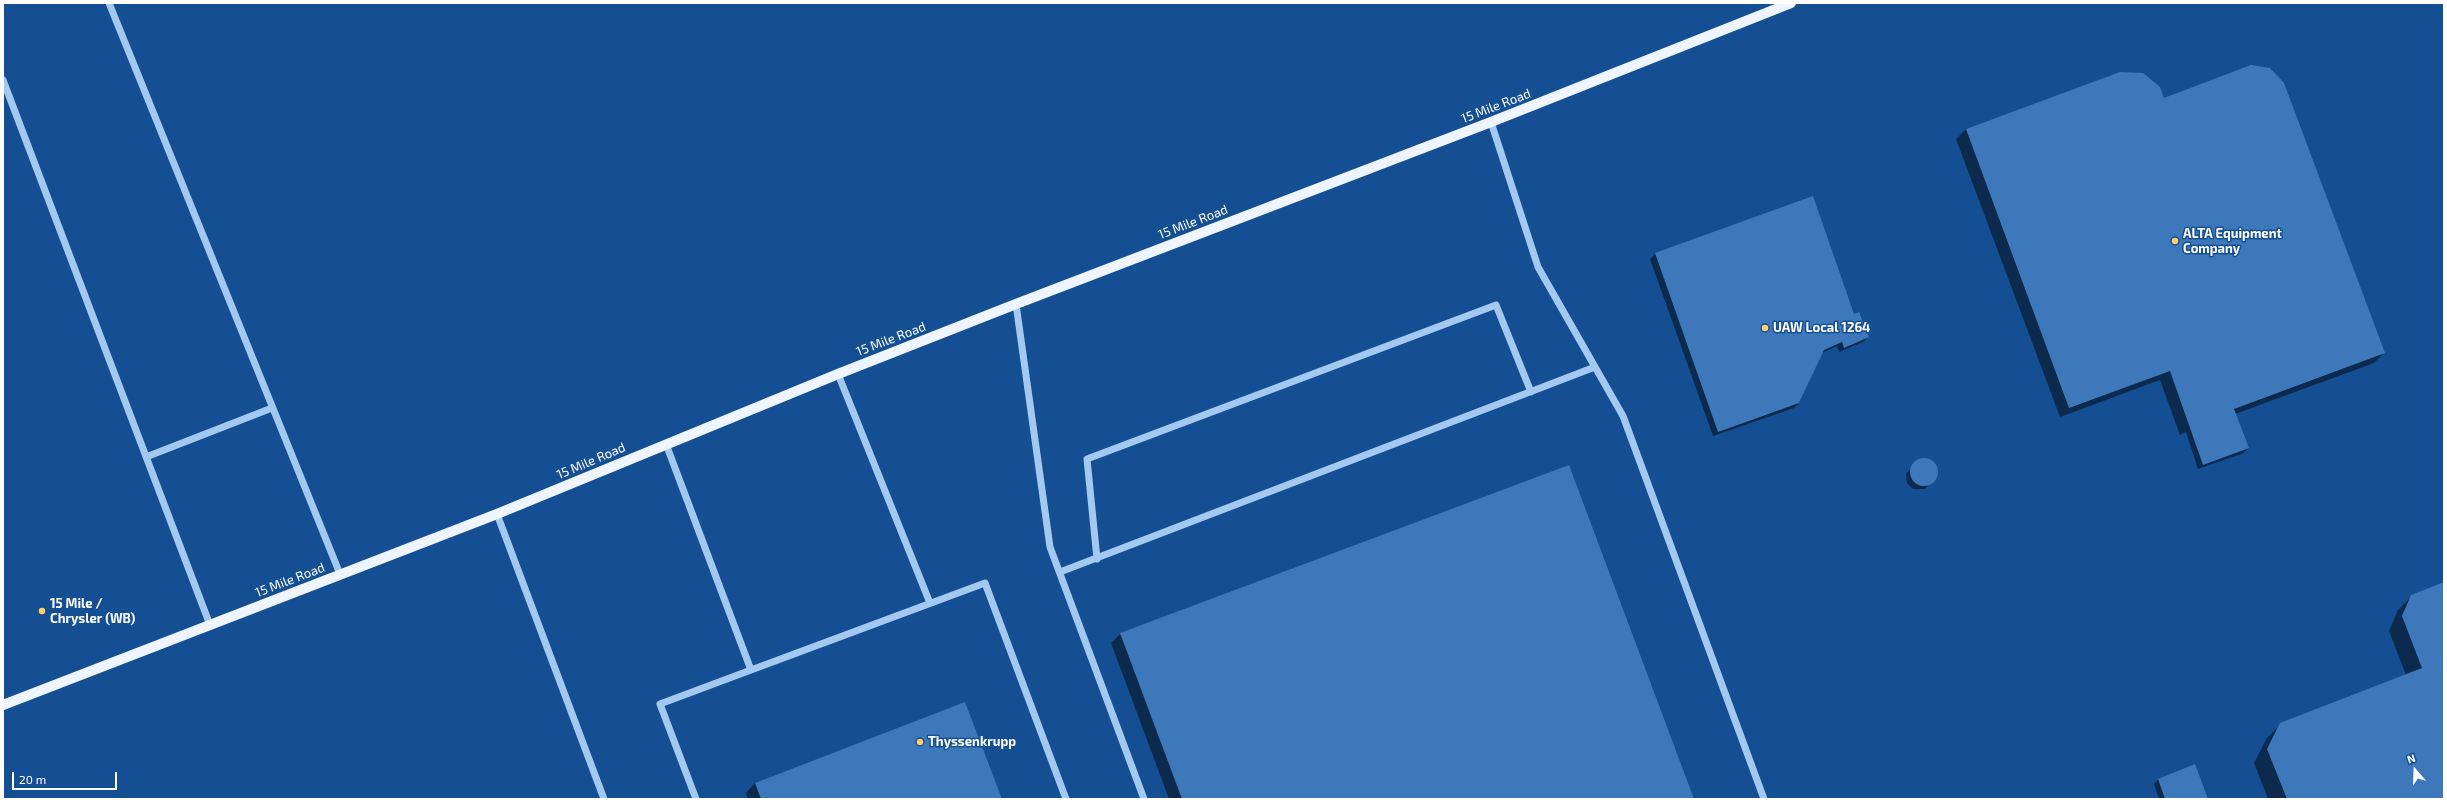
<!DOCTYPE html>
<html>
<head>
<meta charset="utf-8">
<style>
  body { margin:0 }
  #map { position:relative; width:2447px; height:802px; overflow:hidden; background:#154f93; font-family:"Exo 2",sans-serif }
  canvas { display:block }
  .frame { position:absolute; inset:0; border:4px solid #fff; pointer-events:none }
  .north { position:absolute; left:2395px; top:750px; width:40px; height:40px; -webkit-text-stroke:3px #154f93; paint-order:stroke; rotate:341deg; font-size:11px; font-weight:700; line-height:16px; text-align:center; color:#fff }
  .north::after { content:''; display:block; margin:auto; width:14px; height:18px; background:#fff; clip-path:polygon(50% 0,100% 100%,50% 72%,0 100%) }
  .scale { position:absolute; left:12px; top:772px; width:105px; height:18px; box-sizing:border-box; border:2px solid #fff; border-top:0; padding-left:5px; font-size:12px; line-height:14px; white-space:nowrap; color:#fff; -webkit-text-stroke:3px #154f93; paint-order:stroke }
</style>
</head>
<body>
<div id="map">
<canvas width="2447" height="802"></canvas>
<div class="frame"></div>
<div class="north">N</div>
<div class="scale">20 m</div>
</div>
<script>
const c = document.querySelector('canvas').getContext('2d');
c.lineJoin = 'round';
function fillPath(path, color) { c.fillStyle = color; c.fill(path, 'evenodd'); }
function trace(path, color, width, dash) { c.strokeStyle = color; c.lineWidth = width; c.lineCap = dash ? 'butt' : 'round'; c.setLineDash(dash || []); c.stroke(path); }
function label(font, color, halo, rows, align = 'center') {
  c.font = font + ' "Exo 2",sans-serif'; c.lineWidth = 3; c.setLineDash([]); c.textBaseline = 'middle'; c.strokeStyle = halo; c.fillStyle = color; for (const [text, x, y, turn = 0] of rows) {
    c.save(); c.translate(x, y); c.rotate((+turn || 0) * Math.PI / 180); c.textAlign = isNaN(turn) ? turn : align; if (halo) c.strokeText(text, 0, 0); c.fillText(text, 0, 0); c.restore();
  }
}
fillPath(new Path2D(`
  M 2269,69 L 2283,83 L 2384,353 L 2374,363 L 2235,414 L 2248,448 L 2244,453 L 2198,469 L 2186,432 L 2180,435 L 2160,380 L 2060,417 L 1956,139 L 1966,129 L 2120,73 L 2164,99 Z
  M 1813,198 L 1854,315 L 1868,337 L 1863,342 L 1839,352 L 1837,346 L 1822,353 L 1799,403 L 1794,408 L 1713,436 L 1650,259 L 1655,254 Z
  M 1919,459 L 1927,459 L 1937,468 L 1936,477 L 1925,489 L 1913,489 L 1907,483 L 1906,474 Z
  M 2444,583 L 2444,799 L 2268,799 L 2254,763 L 2267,738 L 2281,724 L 2406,675 L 2389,631 L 2398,610 L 2412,596 Z
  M 1120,634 L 1692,799 L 1169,799 L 1111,643 Z
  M 965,703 L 1001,799 L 748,799 L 746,793 L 755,783 Z
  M 2158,779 L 2207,799 L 2159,799 L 2154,784 Z`), '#0007');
fillPath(new Path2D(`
  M 2251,65 L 2270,68 L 2284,83 L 2385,353 L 2234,409 L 2249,448 L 2203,465 L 2170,371 L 2069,408 L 1966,129 L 2120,72 L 2143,73 L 2160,87 L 2164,98 Z
  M 1813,196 L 1854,314 L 1859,312 L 1869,337 L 1844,348 L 1842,342 L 1824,350 L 1799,403 L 1718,432 L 1655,253 Z
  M1910 472a14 14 0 1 1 28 0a14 14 0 1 1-28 0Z
  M 1569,465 L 1694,799 L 1182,799 L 1120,633 Z
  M 2444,582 L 2444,799 L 2287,799 L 2267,749 L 2280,723 L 2422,668 L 2402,616 L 2411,595 Z
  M 965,702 L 1002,799 L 761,799 L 755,783 Z
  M 2195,764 L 2208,799 L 2165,799 L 2158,779 Z`), '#3d79ba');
trace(new Path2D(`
  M 109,3 L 340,574
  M 3,80 L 210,625
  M 1491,122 L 1538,267 L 1623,416 L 1764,799
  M 1016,304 L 1050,547 L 1144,799
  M 838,374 L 930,603
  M 666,444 L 751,670 L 660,704 L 696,799
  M 146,457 L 272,408
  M 497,514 L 604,799
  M 1097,559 L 1087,459 L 1496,305 L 1531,392
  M 1060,572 L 1595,367
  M 751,670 L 985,583 L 1066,799`), '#a3c9f1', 7);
trace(new Path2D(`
  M 3,705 L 497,514 L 838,374 L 1016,304 L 1491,122 L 1791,3`), '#eef5ff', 10);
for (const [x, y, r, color] of [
  [2175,241,4,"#ffce64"],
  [1765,328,4,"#ffce64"],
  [42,611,4,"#ffce64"],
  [920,742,4,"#ffce64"]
]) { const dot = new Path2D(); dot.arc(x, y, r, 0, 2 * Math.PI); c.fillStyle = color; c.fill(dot); trace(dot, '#154f93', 1.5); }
label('13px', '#fff', '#154f93', [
  ["15 Mile Road",1496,106,-21],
  ["15 Mile Road",1193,222,-21],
  ["15 Mile Road",891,339,-21],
  ["15 Mile Road",591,461,-23],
  ["15 Mile Road",290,580,-21]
]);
label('bold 13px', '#fff', '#154f93', [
  ["ALTA Equipment",2183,234],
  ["Company",2183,249],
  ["UAW Local 1264",1773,328],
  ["15 Mile /",50,604],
  ["Chrysler (WB)",50,619],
  ["Thyssenkrupp",928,742]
], 'left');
</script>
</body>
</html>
